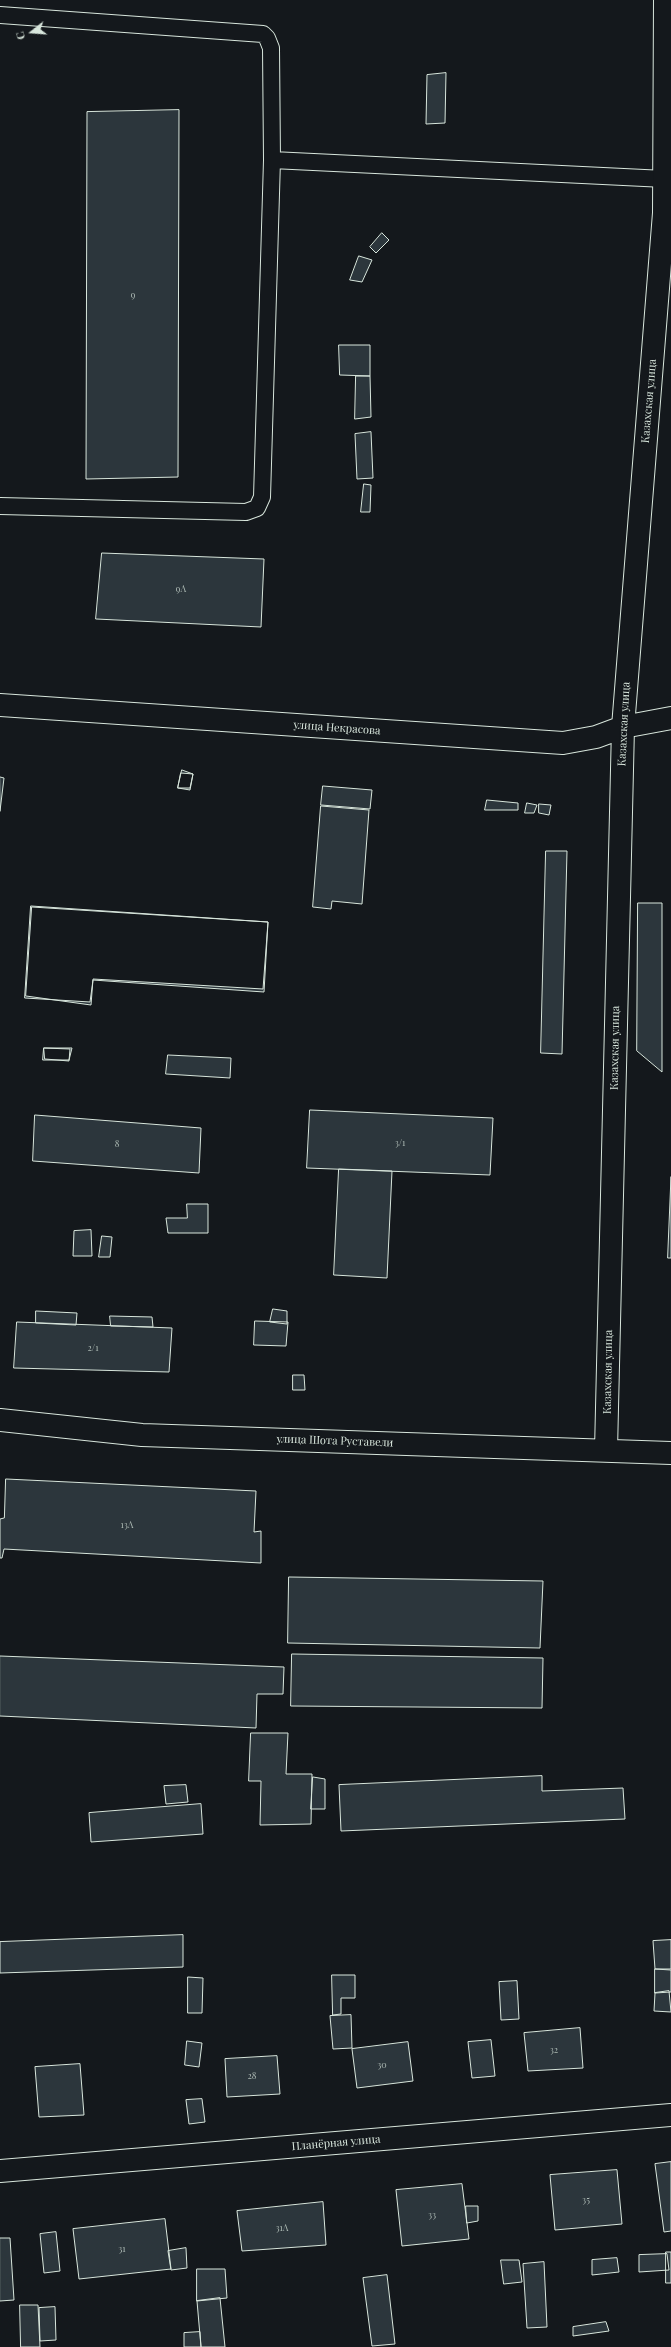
<!DOCTYPE html>
<html>
<head>
<meta charset="utf-8">
<style>
  body { margin:0 }
  #map { position:relative; width:671px; height:2347px; overflow:hidden; background:#14181c; font-family:"Playfair Display",serif }
  canvas { display:block }
  .north { position:absolute; left:12px; top:12px; width:40px; height:40px; -webkit-text-stroke:3px #14181c; paint-order:stroke; rotate:253deg; font-size:11px; font-weight:700; line-height:16px; text-align:center; color:#d8e6dc }
  .north::after { content:''; display:block; margin:auto; width:14px; height:18px; background:#d8e6dc; clip-path:polygon(50% 0,100% 100%,50% 72%,0 100%) }
</style>
</head>
<body>
<div id="map">
<canvas width="671" height="2347"></canvas>
<div class="north">С</div>
</div>
<script>
const c = document.querySelector('canvas').getContext('2d');
c.lineJoin = 'round';
function fillPath(path, color) { c.fillStyle = color; c.fill(path, 'evenodd'); }
function trace(path, color, width, dash) { c.strokeStyle = color; c.lineWidth = width; c.lineCap = dash ? 'butt' : 'round'; c.setLineDash(dash || []); c.stroke(path); }
function label(font, color, halo, rows, align = 'center') {
  c.font = font + ' "Playfair Display",serif'; c.lineWidth = 3; c.setLineDash([]); c.textBaseline = 'middle'; c.strokeStyle = halo; c.fillStyle = color; for (const [text, x, y, turn = 0] of rows) {
    c.save(); c.translate(x, y); c.rotate((+turn || 0) * Math.PI / 180); c.textAlign = isNaN(turn) ? turn : align; if (halo) c.strokeText(text, 0, 0); c.fillText(text, 0, 0); c.restore();
  }
}
const building = new Path2D(`
  M 446,73 L 445,123 L 426,124 L 427,75 Z
  M 179,110 L 178,477 L 86,479 L 87,112 Z
  M 382,233 L 389,240 L 376,253 L 370,247 Z
  M 359,256 L 372,260 L 362,282 L 350,280 Z
  M 339,345 L 370,345 L 370,376 L 340,375 Z
  M 356,376 L 370,376 L 371,417 L 355,419 Z
  M 371,432 L 373,478 L 357,479 L 355,434 Z
  M 364,484 L 371,485 L 370,512 L 361,512 Z
  M 102,553 L 264,559 L 261,627 L 96,619 Z
  M 182,770 L 193,774 L 190,790 L 178,788 Z
  M 181,773 L 193,774 L 190,788 L 178,788 Z
  M 0,777 L 4,778 L 0,811 Z
  M 323,786 L 372,790 L 370,809 L 321,805 Z
  M 487,800 L 518,803 L 518,810 L 485,810 Z
  M 527,803 L 537,805 L 534,813 L 525,813 Z
  M 539,804 L 551,805 L 549,815 L 539,813 Z
  M 321,806 L 369,810 L 362,904 L 332,901 L 331,909 L 313,907 Z
  M 546,851 L 567,851 L 562,1054 L 541,1053 Z
  M 638,903 L 662,903 L 662,1072 L 637,1051 Z
  M 31,906 L 268,922 L 264,992 L 93,980 L 90,1002 L 25,998 Z
  M 32,907 L 268,922 L 263,989 L 93,979 L 91,1005 L 26,996 Z
  M 44,1048 L 70,1049 L 69,1061 L 45,1059 Z
  M 44,1048 L 72,1048 L 69,1060 L 43,1060 Z
  M 168,1055 L 231,1058 L 230,1078 L 166,1074 Z
  M 310,1110 L 493,1118 L 490,1175 L 307,1168 Z
  M 35,1115 L 201,1128 L 199,1173 L 33,1161 Z
  M 339,1169 L 392,1171 L 387,1278 L 334,1275 Z
  M 671,1177 L 671,1258 L 668,1258 Z
  M 187,1204 L 208,1204 L 208,1233 L 168,1233 L 166,1218 L 187,1218 Z
  M 91,1230 L 92,1256 L 73,1256 L 74,1231 Z
  M 102,1236 L 112,1237 L 110,1257 L 99,1257 Z
  M 273,1309 L 287,1311 L 287,1324 L 270,1322 Z
  M 36,1311 L 77,1313 L 76,1325 L 36,1323 Z
  M 110,1316 L 152,1317 L 153,1327 L 111,1326 Z
  M 255,1321 L 288,1322 L 286,1346 L 254,1345 Z
  M 17,1322 L 172,1328 L 169,1372 L 14,1368 Z
  M 293,1375 L 304,1375 L 305,1390 L 293,1390 Z
  M 6,1479 L 256,1491 L 254,1532 L 261,1531 L 261,1563 L 4,1549 L 2,1558 L 0,1558 L 0,1519 L 4,1518 Z
  M 289,1577 L 543,1581 L 540,1648 L 288,1643 Z
  M 292,1654 L 543,1658 L 542,1708 L 291,1706 Z
  M 0,1656 L 284,1667 L 283,1694 L 257,1694 L 256,1728 L 0,1716 Z
  M 251,1733 L 288,1733 L 286,1774 L 312,1774 L 311,1824 L 260,1825 L 261,1781 L 249,1781 Z
  M 542,1776 L 542,1791 L 623,1788 L 625,1819 L 341,1831 L 339,1785 Z
  M 313,1777 L 325,1779 L 325,1809 L 311,1809 Z
  M 186,1785 L 188,1802 L 166,1804 L 164,1786 Z
  M 201,1804 L 203,1834 L 91,1842 L 89,1813 Z
  M 183,1935 L 183,1967 L 0,1973 L 0,1942 Z
  M 671,1940 L 671,1969 L 655,1969 L 653,1941 Z
  M 655,1969 L 671,1970 L 671,1992 L 655,1993 Z
  M 332,1975 L 355,1975 L 355,1998 L 341,1998 L 341,2014 L 333,2015 Z
  M 188,1977 L 203,1978 L 202,2013 L 188,2013 Z
  M 517,1981 L 519,2019 L 501,2020 L 499,1982 Z
  M 669,1991 L 671,2012 L 654,2011 L 655,1993 Z
  M 351,2015 L 352,2048 L 333,2049 L 330,2016 Z
  M 580,2028 L 583,2068 L 528,2071 L 524,2033 Z
  M 491,2040 L 495,2076 L 472,2078 L 468,2042 Z
  M 187,2041 L 202,2043 L 199,2067 L 185,2065 Z
  M 408,2042 L 413,2081 L 357,2088 L 352,2049 Z
  M 277,2056 L 280,2094 L 227,2097 L 225,2059 Z
  M 80,2064 L 84,2115 L 39,2117 L 35,2067 Z
  M 202,2099 L 205,2122 L 189,2124 L 186,2100 Z
  M 671,2162 L 671,2231 L 664,2232 L 655,2164 Z
  M 617,2170 L 622,2224 L 555,2230 L 550,2175 Z
  M 462,2184 L 469,2239 L 402,2246 L 396,2190 Z
  M 323,2202 L 326,2245 L 242,2251 L 237,2211 Z
  M 466,2206 L 478,2206 L 478,2221 L 467,2223 Z
  M 165,2219 L 171,2269 L 79,2279 L 73,2229 Z
  M 56,2232 L 60,2271 L 44,2273 L 40,2234 Z
  M 0,2238 L 10,2238 L 14,2300 L 0,2301 Z
  M 186,2248 L 187,2268 L 171,2270 L 168,2251 Z
  M 666,2252 L 671,2252 L 671,2283 L 666,2283 Z
  M 667,2254 L 669,2270 L 639,2272 L 639,2255 Z
  M 617,2258 L 619,2272 L 592,2275 L 592,2260 Z
  M 501,2260 L 519,2260 L 522,2282 L 504,2284 Z
  M 544,2262 L 547,2327 L 527,2328 L 523,2264 Z
  M 197,2269 L 225,2269 L 227,2298 L 197,2301 Z
  M 387,2275 L 395,2344 L 372,2346 L 363,2278 Z
  M 220,2298 L 225,2347 L 201,2347 L 197,2301 Z
  M 20,2305 L 38,2305 L 40,2347 L 21,2347 Z
  M 55,2307 L 56,2340 L 40,2341 L 39,2308 Z
  M 606,2322 L 609,2331 L 573,2336 L 573,2327 Z
  M 200,2332 L 201,2347 L 184,2347 L 184,2333 Z`);
fillPath(building, '#2c363c');
trace(building, '#d8e6dc', 1);
const service = new Path2D(`
  M 0,15 L 263,34 L 267,38 L 271,48 L 272,160 L 262,497 L 257,508 L 246,512 L 0,506
  M 272,160 L 665,179`);
const minor = new Path2D(`
  M 0,705 L 563,743 L 596,737 L 623,727 L 671,718
  M 0,1420 L 142,1435 L 671,1453
  M 606,1450 L 623,727 L 664,213 L 665,0
  M 0,2171 L 671,2115`);
trace(service, '#d8e6dc', 18);
trace(minor, '#d8e6dc', 24);
trace(service, '#14181c', 16);
trace(minor, '#14181c', 22);
label('9px', '#adbab4', null, [
  ["9",133,295],
  ["9А",181,589],
  ["3/1",400,1143],
  ["8",117,1144],
  ["2/1",93,1348],
  ["13А",127,1525],
  ["32",554,2050],
  ["30",382,2065],
  ["28",252,2076],
  ["35",586,2200],
  ["33",432,2215],
  ["31А",282,2228],
  ["31",122,2249]
]);
label('11px', '#d8e6dc', '#14181c', [
  ["Казахская улица",649,401,-85],
  ["Казахская улица",624,724,-87],
  ["улица Некрасова",337,728,4],
  ["Казахская улица",615,1048,-89],
  ["Казахская улица",608,1372,-89],
  ["улица Шота Руставели",335,1441,2],
  ["Планёрная улица",336,2143,-5]
]);
</script>
</body>
</html>
